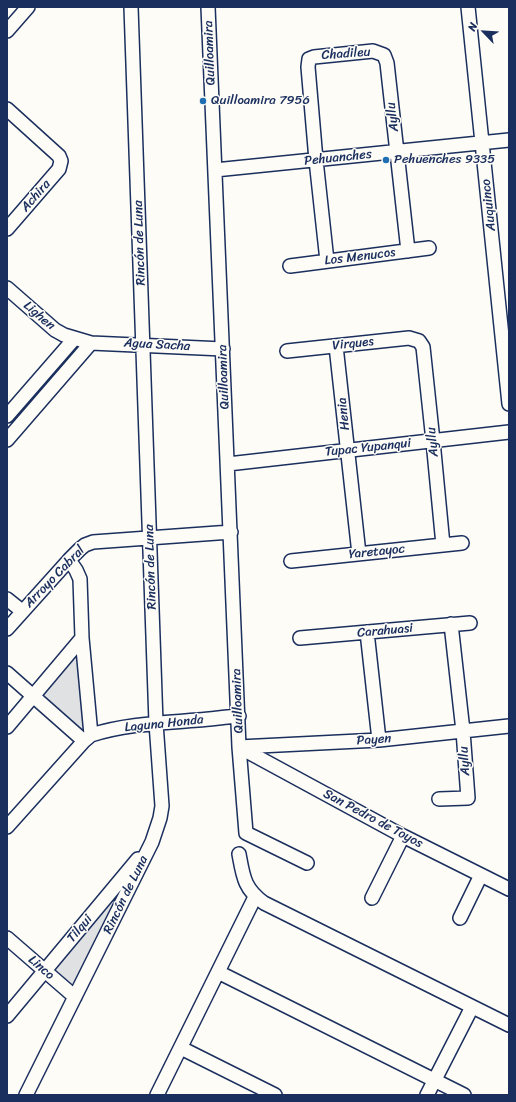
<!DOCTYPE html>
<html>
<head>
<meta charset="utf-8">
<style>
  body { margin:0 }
  #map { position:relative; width:516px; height:1102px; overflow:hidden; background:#fdfcf7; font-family:Sriracha,sans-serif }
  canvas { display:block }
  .frame { position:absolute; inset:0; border:8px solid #1b2f5e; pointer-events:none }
  .north { position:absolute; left:464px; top:12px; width:40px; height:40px; -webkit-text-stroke:3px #fdfcf7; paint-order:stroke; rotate:295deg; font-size:11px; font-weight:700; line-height:16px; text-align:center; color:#1b2f5e }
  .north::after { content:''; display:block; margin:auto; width:14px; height:18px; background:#1b2f5e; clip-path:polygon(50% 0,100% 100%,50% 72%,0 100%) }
</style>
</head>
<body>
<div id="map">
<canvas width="516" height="1102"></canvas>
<div class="frame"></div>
<div class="north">N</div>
</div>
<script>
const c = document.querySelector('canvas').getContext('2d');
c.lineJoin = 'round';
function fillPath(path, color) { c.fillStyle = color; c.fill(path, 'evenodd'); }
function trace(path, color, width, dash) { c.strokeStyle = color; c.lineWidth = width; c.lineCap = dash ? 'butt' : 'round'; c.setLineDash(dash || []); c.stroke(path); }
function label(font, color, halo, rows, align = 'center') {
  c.font = font + ' Sriracha,sans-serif'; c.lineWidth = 3; c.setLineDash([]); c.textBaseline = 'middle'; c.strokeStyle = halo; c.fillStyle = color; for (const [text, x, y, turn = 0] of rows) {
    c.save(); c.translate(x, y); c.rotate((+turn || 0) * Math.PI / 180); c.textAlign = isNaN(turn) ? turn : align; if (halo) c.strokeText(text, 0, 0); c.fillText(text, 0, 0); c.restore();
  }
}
fillPath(new Path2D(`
  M 79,647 L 83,731 L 39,692 Z
  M 147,853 L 71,999 L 45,976 Z`), '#e0e1e3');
const minor = new Path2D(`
  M 208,7 L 239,747 L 246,833 L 307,863
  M 468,7 L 509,404
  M 7,31 L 28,7
  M 7,109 L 59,156 L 61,161 L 59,169 L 7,229
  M 215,170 L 509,140
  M 327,261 L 316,160 L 308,67 L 309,59 L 314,57 L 373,51 L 384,55 L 387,63 L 408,251
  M 290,266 L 429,248
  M 7,288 L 55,330 L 64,335 L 91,343 L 223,349
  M 336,346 L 359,554
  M 287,351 L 409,338 L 419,341 L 423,347 L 433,441 L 443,545
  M 7,416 L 74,339
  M 7,440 L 91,343
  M 228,464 L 509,432
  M 291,561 L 462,543
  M 7,599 L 22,611
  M 7,629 L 69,560 L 80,549 L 85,545 L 93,542 L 231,532
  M 367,632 L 379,740
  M 300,638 L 470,623
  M 7,673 L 84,741
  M 7,727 L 82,638 L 80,579 L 76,570 L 69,560
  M 91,735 C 125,724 162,723 198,720 C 212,719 225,717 239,716
  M 239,747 L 403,836 L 509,889
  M 239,747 L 379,740 L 509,726
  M 439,799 L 468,798 L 463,731 L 451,624
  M 7,827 L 84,741 L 91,735 L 82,638
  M 239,854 C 243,876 244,889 264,903 L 509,1025
  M 372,898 L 403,836
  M 460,918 L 481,875
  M 7,938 L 75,997
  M 218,972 L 464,1095
  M 7,1016 L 138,859
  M 181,1048 L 275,1095
  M 26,1095 L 152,842 L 160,818 L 162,806 L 156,723 L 131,7
  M 157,1095 L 255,897
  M 427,1095 L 472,1007`);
trace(minor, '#1b2f5e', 16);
trace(minor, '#fdfcf7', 13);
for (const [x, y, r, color] of [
  [203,101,4,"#1f6fb2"],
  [386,160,4,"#1f6fb2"]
]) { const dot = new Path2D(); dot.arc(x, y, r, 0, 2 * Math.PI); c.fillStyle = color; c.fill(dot); trace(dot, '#fdfcf7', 1.5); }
label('13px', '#1b2f5e', '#fdfcf7', [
  ["Quilloamira",210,53,-92],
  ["Chadileu",346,54,-4],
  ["Ayllu",393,117,-97],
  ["Pehuanches",338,158,-6],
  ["Achira",36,196,-49],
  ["Auquinco",489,205,-96],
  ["Rincón de Luna",140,243,-92],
  ["Los Menucos",360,257,-7],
  ["Lighen",39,316,41],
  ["Virques",353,344,-6],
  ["Agua Sacha",157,345,3],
  ["Quilloamira",224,377,-92],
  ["Henia",344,414,-96],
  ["Ayllu",433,442,-96],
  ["Tupac Yupanqui",368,448,-6],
  ["Yaretayoc",377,552,-6],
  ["Rincón de Luna",151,567,-92],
  ["Arroyo Cabral",55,577,-46],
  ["Carahuasi",385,631,-5],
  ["Quilloamira",238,701,-92],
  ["Laguna Honda",164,724,-6],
  ["Payen",374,740,-4],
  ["Ayllu",465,761,-94],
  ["San Pedro de Toyos",373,819,28],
  ["Rincón de Luna",126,895,-64],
  ["Tilqui",80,929,-50],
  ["Linco",41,968,41]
]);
label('13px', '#1b2f5e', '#fdfcf7', [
  ["Quilloamira 7956",211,101],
  ["Pehuenches 9335",394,160]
], 'left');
</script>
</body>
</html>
